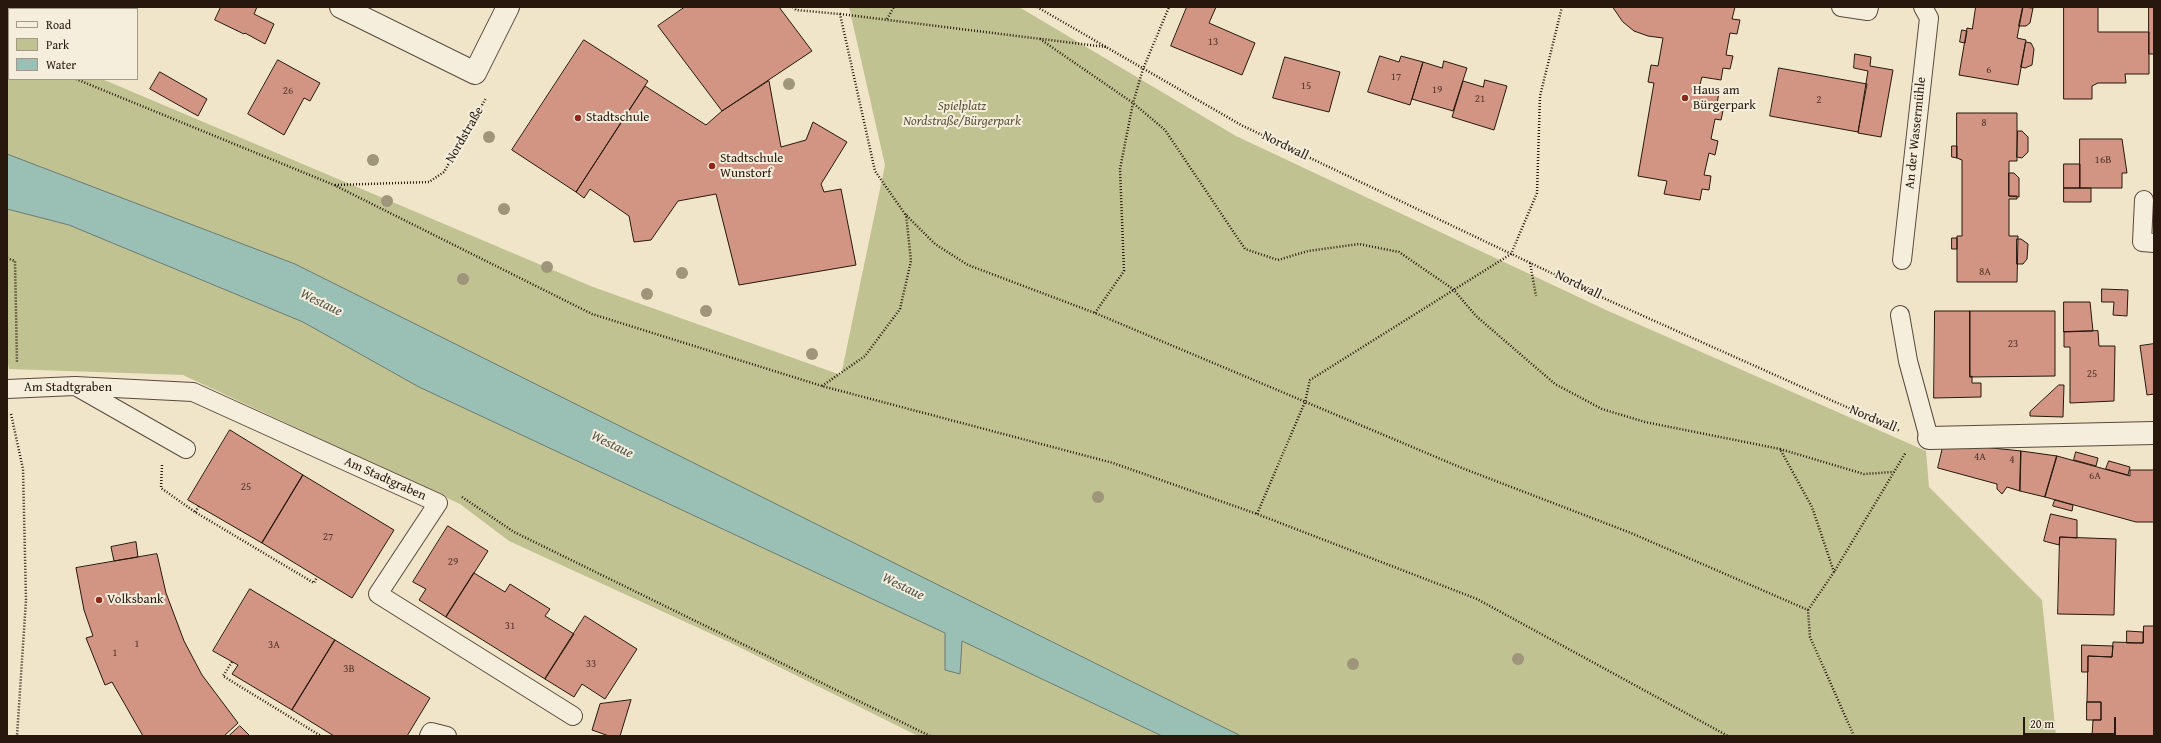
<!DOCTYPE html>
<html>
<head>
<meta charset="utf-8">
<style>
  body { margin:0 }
  #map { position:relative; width:2161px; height:743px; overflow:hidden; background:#f0e5c9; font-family:"Gentium Book Plus",serif }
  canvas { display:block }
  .frame { position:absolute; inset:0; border:8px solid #27170d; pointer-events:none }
  .legend { position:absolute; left:8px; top:8px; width:130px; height:72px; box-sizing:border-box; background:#f5eedc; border:1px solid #a39889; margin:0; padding:5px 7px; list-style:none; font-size:12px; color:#27170d }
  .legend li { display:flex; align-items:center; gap:8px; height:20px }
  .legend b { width:20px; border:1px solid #a39889 }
  .scale { position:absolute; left:2023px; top:717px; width:93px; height:18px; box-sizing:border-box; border:2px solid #27170d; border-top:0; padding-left:5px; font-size:12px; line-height:14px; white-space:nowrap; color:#27170d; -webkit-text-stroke:3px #f5eedc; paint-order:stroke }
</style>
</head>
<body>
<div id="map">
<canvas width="2161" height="743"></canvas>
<div class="frame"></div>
<ul class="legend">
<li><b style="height:5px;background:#f5eedc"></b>Road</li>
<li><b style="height:11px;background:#c1c291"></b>Park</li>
<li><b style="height:11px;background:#9abfb5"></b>Water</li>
</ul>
<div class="scale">20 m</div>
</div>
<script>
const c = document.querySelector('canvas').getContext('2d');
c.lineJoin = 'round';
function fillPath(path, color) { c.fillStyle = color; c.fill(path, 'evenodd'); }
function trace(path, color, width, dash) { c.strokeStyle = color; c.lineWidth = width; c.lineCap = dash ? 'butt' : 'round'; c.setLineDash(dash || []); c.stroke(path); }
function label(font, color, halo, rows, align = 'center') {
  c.font = font + ' "Gentium Book Plus",serif'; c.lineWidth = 4; c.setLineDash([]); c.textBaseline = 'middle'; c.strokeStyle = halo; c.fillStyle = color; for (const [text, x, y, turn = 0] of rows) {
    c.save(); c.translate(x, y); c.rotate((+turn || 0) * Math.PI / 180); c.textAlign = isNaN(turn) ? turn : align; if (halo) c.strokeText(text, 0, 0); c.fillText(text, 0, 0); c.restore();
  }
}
fillPath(new Path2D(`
  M 849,7 L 1019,7 L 1236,136 L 1606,310 L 1926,451 L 1929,487 L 2042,600 L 2056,736 L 918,736 L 729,642 L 509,541 L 460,504 L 183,375 L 9,369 L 7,358 L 7,34 L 9,35 L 9,79 L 102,79 L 593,287 L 841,375 L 885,165 Z`), '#c1c291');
const water = new Path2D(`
  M 7,154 L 295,264 L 1241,736 L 1162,736 L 962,641 L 960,674 L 945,670 L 945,633 L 419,387 L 303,322 L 69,225 L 7,209 Z`);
fillPath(water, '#9abfb5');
trace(water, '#6c7c72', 1);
const building = new Path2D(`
  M 91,7 L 125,7 L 124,9 L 95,9 Z
  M 221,7 L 257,7 L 254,14 L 274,24 L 265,44 L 245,33 L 244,34 L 215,20 Z
  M 685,7 L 779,7 L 812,51 L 722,111 L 658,26 Z
  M 1187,7 L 1216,7 L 1209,23 L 1255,43 L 1242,75 L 1171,46 Z
  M 1613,7 L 1735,7 L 1732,19 L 1740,20 L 1737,34 L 1730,33 L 1726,55 L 1733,56 L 1730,69 L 1723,68 L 1721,80 L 1702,77 L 1699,88 L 1719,92 L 1717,104 L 1724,106 L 1721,120 L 1715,119 L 1711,139 L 1718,141 L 1715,155 L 1709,153 L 1704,175 L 1711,176 L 1709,190 L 1702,189 L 1700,200 L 1664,194 L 1667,181 L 1638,176 L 1654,83 L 1648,82 L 1651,65 L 1658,66 L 1663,38 L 1648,36 L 1634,31 L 1623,22 Z
  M 1976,7 L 2023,7 L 2017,38 L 2026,40 L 2018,85 L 1959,75 L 1967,28 L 1972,29 Z
  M 2023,7 L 2033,8 L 2030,23 L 2026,26 L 2019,26 Z
  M 2064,7 L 2098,7 L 2098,32 L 2149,32 L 2149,74 L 2125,74 L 2126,83 L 2098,83 L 2092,86 L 2092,99 L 2064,99 Z
  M 2149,7 L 2154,7 L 2154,54 L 2149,54 Z
  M 1962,30 L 1967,31 L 1965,43 L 1960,42 Z
  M 584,40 L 648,81 L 576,192 L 512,150 Z
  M 2026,42 L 2031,43 L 2034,49 L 2032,65 L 2025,68 L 2021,67 Z
  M 1855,54 L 1871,57 L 1870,66 L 1893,70 L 1881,137 L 1858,133 L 1868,71 L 1854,68 Z
  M 1380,56 L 1399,62 L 1401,56 L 1423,62 L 1410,105 L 1368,92 Z
  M 1285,57 L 1340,72 L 1329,112 L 1273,98 Z
  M 278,60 L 320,83 L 310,101 L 304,98 L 284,135 L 248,114 Z
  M 1444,61 L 1467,68 L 1453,111 L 1412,99 L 1423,62 L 1442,68 Z
  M 1779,68 L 1867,84 L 1858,132 L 1770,116 Z
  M 160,72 L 207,99 L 198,116 L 150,89 Z
  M 1485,80 L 1507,86 L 1494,130 L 1452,117 L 1463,81 L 1483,87 Z
  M 769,81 L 781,147 L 806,140 L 813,122 L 847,142 L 821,184 L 824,192 L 841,189 L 856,265 L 739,285 L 716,194 L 678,201 L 651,240 L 634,242 L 629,216 L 590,189 L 584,198 L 576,192 L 645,86 L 706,125 L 722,111 Z
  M 1957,113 L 2017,113 L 2017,161 L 2009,161 L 2009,196 L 2017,196 L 2017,199 L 2009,199 L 2009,236 L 2018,236 L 2017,282 L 1957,282 L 1957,236 L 1962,236 L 1962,160 L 1957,158 Z
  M 2018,131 L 2022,131 L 2028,137 L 2028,152 L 2022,158 L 2017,157 Z
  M 2080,139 L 2122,139 L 2127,173 L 2122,173 L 2122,188 L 2080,188 Z
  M 1952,146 L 1957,146 L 1957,158 L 1952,157 Z
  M 2064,164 L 2080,164 L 2080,188 L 2064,188 Z
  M 2009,173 L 2014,173 L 2019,178 L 2019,197 L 2009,196 Z
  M 2064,188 L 2091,188 L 2091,202 L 2064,202 Z
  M 1952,238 L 1957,238 L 1957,249 L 1952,249 Z
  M 2017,239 L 2021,239 L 2028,244 L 2027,259 L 2023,264 L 2017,264 Z
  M 2102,289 L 2128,290 L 2127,316 L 2113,315 L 2114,302 L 2102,302 Z
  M 2064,302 L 2090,302 L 2093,331 L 2064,332 Z
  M 1935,311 L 1970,311 L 1970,377 L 1972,376 L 1972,383 L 1981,383 L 1981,397 L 1934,398 Z
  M 1970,311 L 2055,311 L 2055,376 L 1970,377 Z
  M 2098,331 L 2099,346 L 2115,346 L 2114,401 L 2070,403 L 2070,347 L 2064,347 L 2064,332 Z
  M 2154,344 L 2154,394 L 2147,395 L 2140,346 Z
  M 2059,385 L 2064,385 L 2063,417 L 2030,416 L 2030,412 Z
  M 230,430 L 303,475 L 262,543 L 188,500 Z
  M 1944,443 L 2021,451 L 2020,491 L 2007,487 L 2002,494 L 1997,489 L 1997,484 L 1938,468 Z
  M 2021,451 L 2057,456 L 2045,497 L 2020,491 Z
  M 2076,452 L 2098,458 L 2096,466 L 2074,460 Z
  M 2057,456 L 2130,476 L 2130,470 L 2154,470 L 2154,522 L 2136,522 L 2045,497 Z
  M 2109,461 L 2130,467 L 2128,475 L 2106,469 Z
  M 303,475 L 394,530 L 352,598 L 262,543 Z
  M 2055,500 L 2073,505 L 2072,511 L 2053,506 Z
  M 2051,514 L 2077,520 L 2077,538 L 2060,537 L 2059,545 L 2044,541 Z
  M 448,526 L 488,551 L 446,617 L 419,600 L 426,589 L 413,582 Z
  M 2060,537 L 2116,539 L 2114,615 L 2058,614 Z
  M 136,542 L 138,557 L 114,561 L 111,547 Z
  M 157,554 L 166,593 L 184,641 L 202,675 L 238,723 L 224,736 L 143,736 L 112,682 L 105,685 L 86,638 L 93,636 L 84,610 L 76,568 Z
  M 474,573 L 505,592 L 510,584 L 550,609 L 545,616 L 574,634 L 545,679 L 446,617 Z
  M 250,589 L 335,640 L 292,710 L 232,674 L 238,665 L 213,651 Z
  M 585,616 L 637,649 L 605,699 L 582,684 L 574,697 L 545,679 Z
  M 2144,626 L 2154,626 L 2154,736 L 2092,736 L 2093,720 L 2101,720 L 2101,702 L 2087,702 L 2088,656 L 2112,657 L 2113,642 L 2143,643 Z
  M 2127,631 L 2143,632 L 2143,643 L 2127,643 Z
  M 335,640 L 430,698 L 407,736 L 334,736 L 292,710 Z
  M 2082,645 L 2113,646 L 2112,657 L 2088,656 L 2088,672 L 2082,672 Z
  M 631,700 L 620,736 L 609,736 L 592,730 L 600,704 Z
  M 2087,702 L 2101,702 L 2101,720 L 2087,720 Z
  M 240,726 L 250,736 L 229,736 Z`);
fillPath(building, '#d29584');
trace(building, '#27170d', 1);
const service = new Path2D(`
  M 1841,7 L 1868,11 L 1869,7
  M 2144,200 L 2142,242 L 2154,243
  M 1902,260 L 1929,18 L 1923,7
  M 1900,315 L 1908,361 L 1929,438
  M 79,388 L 186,449
  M 7,389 L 75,386 L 193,392 L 438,503 L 378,594 L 573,716
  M 429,736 L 431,732 L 447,736`);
const minor = new Path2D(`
  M 341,7 L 475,73 L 508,7
  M 1929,438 L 2154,433`);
trace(service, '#594a3c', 20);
trace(minor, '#594a3c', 24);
trace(new Path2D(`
  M 793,7 L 796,10 L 840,14 L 875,171 L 905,214 L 935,244 L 968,265 L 1095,313 L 1462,468 L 1631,533 L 1808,610 L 1810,637 L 1854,736
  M 1037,7 L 1241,125 L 1610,301 L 1900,431
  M 840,14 L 1106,47
  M 887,19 L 894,7
  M 1040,39 L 1133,103 L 1165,130 L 1245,249 L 1278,260 L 1308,251 L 1359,244 L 1399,252 L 1453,289 L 1476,316 L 1555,384 L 1602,409 L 1645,422 L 1780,449
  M 7,50 L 9,52
  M 76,79 L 334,185 L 592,314 L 822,386 L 1113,463 L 1257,514 L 1477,599 L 1728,736
  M 335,185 L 429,182 L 444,172 L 486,98
  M 7,258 L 15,261 L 17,363
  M 1530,263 L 1536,296
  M 1095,313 L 1124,271 L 1120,169 L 1133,103 L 1143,69 L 1169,7
  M 822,386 L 865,356 L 900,309 L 911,261 L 906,214
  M 11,414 L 23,469 L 26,600 L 17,736
  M 162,465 L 161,488 L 195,512 L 314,583 L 317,577
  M 462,497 L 514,532 L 930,736
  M 195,512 L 199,506
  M 1257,514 L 1305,402 L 1310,380 L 1511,254 L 1537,193 L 1540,96 L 1562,7
  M 1834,572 L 1812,507 L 1780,449 L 1864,474 L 1893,472
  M 1808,610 L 1834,572 L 1906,452
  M 232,662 L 223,676 L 321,736`), '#27170d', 2.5, [1, 2]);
trace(service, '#f5eedc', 18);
trace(minor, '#f5eedc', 22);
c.fillStyle = '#9f957b';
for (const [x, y] of [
  [789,84],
  [489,137],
  [373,160],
  [387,201],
  [504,209],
  [547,267],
  [682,273],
  [463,279],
  [647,294],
  [706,311],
  [812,354],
  [1098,497],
  [1518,659],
  [1353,664]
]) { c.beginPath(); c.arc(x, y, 6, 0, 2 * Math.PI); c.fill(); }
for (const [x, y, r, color] of [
  [1685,98,4,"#8f2418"],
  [578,118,4,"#8f2418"],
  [712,166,4,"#8f2418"],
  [99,600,4,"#8f2418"]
]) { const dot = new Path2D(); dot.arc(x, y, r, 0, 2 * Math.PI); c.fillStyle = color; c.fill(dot); trace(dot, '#f5eedc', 1.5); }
label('11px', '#52362b', null, [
  ["13",1213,42],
  ["6",1989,70],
  ["17",1396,77],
  ["15",1306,86],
  ["19",1437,90],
  ["26",288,91],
  ["21",1480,99],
  ["2",1819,100],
  ["8",1984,123],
  ["16B",2103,160],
  ["8A",1985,272],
  ["23",2013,344],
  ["25",2092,374],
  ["4A",1980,457],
  ["4",2012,460],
  ["6A",2095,476],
  ["25",246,487],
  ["27",328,537],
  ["29",453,562],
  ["31",510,626],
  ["1",137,644],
  ["3A",274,645],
  ["1",115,653],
  ["33",591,664],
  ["3B",349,669]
]);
label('13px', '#27170d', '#f5eedc', [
  ["Haus am",1693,91],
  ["Bürgerpark",1693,106],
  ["Stadtschule",586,118],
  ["Stadtschule",720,159],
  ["Wunstorf",720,174],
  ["Volksbank",107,600]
], 'left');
label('italic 13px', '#5d533b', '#f5eedc', [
  ["Spielplatz",962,107],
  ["Nordstraße/Bürgerpark",962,122]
]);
label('13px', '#27170d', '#f5eedc', [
  ["An der Wassermühle",1916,133,-84],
  ["Nordstraße",465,135,-60],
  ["Nordwall",1285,146,26],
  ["Nordwall",1578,285,26],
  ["Am Stadtgraben",68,388],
  ["Nordwall",1873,419,23],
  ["Am Stadtgraben",385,479,24]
]);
label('italic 14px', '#4f5248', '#f5eedc', [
  ["Westaue",321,303,26],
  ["Westaue",612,445,26],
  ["Westaue",903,587,26]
]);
</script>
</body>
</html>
